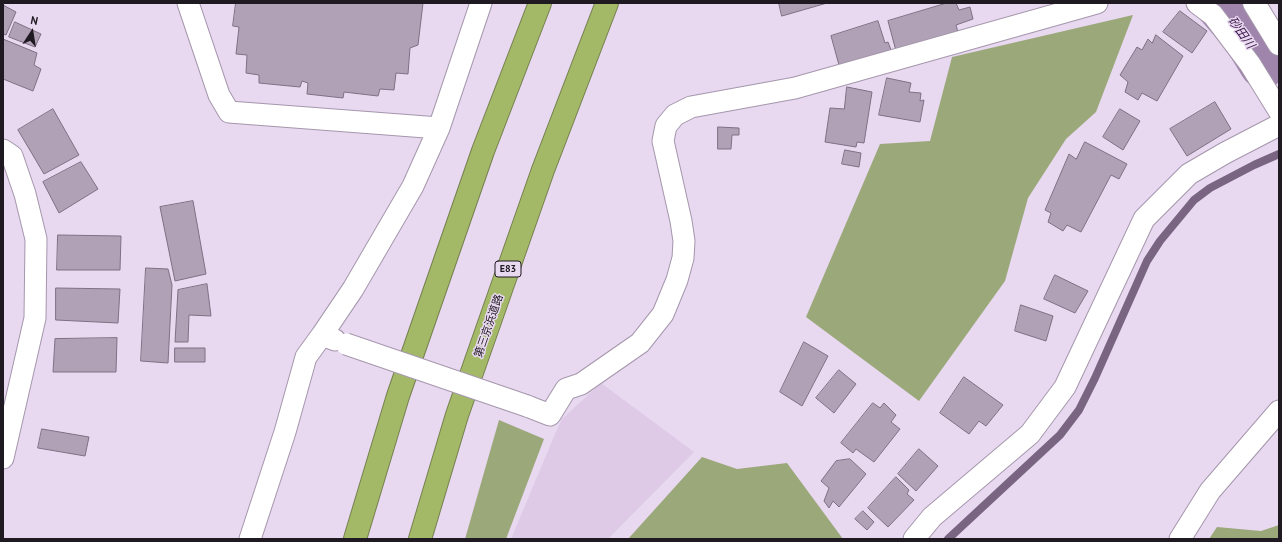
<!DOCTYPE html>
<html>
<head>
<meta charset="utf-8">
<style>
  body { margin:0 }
  #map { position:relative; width:1282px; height:542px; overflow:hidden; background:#e8d8f0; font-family:"PT Sans",sans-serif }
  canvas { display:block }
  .frame { position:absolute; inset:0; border:4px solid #1f1921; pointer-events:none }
  .north { position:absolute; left:12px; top:12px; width:40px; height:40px; -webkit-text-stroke:3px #e8d8f0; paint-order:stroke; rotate:12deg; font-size:11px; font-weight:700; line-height:16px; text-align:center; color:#1f1921 }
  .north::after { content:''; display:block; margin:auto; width:14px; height:18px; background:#1f1921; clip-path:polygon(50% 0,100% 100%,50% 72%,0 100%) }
</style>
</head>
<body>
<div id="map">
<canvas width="1282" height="542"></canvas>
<div class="frame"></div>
<div class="north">N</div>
</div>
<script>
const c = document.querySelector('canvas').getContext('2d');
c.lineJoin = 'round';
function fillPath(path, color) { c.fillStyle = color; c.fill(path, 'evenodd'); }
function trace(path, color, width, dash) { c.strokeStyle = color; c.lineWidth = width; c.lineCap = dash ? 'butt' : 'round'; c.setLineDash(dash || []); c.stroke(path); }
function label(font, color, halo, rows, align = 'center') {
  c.font = font + ' "PT Sans","Noto Sans JP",sans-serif'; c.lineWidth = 3; c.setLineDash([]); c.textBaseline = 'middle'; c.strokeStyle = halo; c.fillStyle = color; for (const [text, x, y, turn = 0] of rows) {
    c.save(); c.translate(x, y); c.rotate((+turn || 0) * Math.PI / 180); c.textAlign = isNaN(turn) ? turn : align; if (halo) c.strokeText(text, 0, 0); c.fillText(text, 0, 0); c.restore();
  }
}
fillPath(new Path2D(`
  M 601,383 L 694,452 L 608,539 L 511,539 L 555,434 L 562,419 Z`), '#decae7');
fillPath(new Path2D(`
  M 1133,15 L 1096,112 L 1066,139 L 1028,198 L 1005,281 L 919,401 L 806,317 L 880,144 L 930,141 L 952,57 Z
  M 499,420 L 544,439 L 506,539 L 465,539 Z
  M 702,457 L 737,469 L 787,463 L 843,539 L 628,539 Z
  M 1279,525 L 1279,539 L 1209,539 L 1217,527 L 1261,531 Z`), '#9ba87a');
trace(new Path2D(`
  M 948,539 L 1060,435 L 1079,410 L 1095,378 L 1147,261 L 1160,241 L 1194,200 L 1210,188 L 1254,165 L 1279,154`), '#796482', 8);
trace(new Path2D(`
  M 1217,3 L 1244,34 L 1263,65`), '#9f84ac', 47);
const building = new Path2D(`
  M 236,3 L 423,3 L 418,45 L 410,48 L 408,74 L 396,73 L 394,90 L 380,89 L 378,96 L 344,92 L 343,98 L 307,94 L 308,83 L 302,81 L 300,87 L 259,83 L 259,75 L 246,73 L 247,55 L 236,54 L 239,27 L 233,26 Z
  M 779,3 L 827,3 L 782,16 Z
  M 947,3 L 956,3 L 959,10 L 970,7 L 973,19 L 956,25 L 958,32 L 896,51 L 888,21 Z
  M 3,5 L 16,12 L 6,35 L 3,34 Z
  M 1180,11 L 1207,31 L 1192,53 L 1163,32 Z
  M 878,21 L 885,43 L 888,42 L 891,50 L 839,65 L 831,36 Z
  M 15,22 L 41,34 L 35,47 L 9,37 Z
  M 1156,35 L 1183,56 L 1157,101 L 1142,93 L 1138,100 L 1125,92 L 1128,82 L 1120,75 L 1137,47 L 1142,50 L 1148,39 L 1152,43 Z
  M 3,39 L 37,53 L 34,65 L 41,69 L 33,91 L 3,79 Z
  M 887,78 L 911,83 L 909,92 L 921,93 L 920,101 L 924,100 L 920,122 L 879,115 Z
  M 847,87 L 872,92 L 864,143 L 857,142 L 856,147 L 825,142 L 830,108 L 844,109 Z
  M 1215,102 L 1231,129 L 1187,156 L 1170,129 Z
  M 53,109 L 79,155 L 44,174 L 18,130 Z
  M 1120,109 L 1140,121 L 1123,150 L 1103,137 Z
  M 718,127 L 739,128 L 739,135 L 732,135 L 731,149 L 718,149 Z
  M 1085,142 L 1127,164 L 1119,179 L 1111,175 L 1081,232 L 1067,225 L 1063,231 L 1048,222 L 1051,213 L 1045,210 L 1069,154 L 1076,159 Z
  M 845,150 L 861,153 L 859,167 L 842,164 Z
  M 81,162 L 98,189 L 59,213 L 43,182 Z
  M 193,201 L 206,274 L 175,281 L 160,207 Z
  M 58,235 L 121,236 L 120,270 L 57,270 Z
  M 146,268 L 168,269 L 172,285 L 168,363 L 141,361 Z
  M 1055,275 L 1088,291 L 1075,313 L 1044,299 Z
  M 207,284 L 211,316 L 189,315 L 188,342 L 175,342 L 178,290 Z
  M 56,288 L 120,289 L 118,323 L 56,320 Z
  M 1021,305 L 1053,316 L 1046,341 L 1015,331 Z
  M 117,338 L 116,372 L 53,372 L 55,339 Z
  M 804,342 L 828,356 L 802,406 L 780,392 Z
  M 175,348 L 205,348 L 205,362 L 175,362 Z
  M 839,370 L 856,384 L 834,413 L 816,398 Z
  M 964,377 L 1003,405 L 986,426 L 979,421 L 969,434 L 940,413 Z
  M 873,403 L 880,408 L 884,403 L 896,415 L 891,422 L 900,429 L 874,462 L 856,449 L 853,453 L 841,443 Z
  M 42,429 L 89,437 L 85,456 L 38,448 Z
  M 919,449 L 938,466 L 916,491 L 898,474 Z
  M 850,459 L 866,474 L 839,507 L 833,501 L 829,508 L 824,501 L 829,488 L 821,481 L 836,461 Z
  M 896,477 L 909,490 L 907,494 L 914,500 L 888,527 L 868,508 Z
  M 863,511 L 874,522 L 867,530 L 855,519 Z`);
fillPath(building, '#b0a1b7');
trace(building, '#7e7084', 1);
const minor = new Path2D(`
  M 188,3 L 219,95 L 229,112 L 439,128
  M 1197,3 L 1213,15 L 1250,64 L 1279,111
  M 3,150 L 12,156 L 25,194 L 36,239 L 35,318 L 3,458
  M 322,335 L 353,289 L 413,186 L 439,128 L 481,3
  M 527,406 L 550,415 L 566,389 L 581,384 L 640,343 L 663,314 L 677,280 L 683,258 L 684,241 L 681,221 L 663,141 L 666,126 L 675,115 L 691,107 L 795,88 L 1097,3
  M 250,539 L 285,432 L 306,357 L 322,335 L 335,340
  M 914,539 L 932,517 L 1030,434 L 1065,387 L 1144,219 L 1189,174 L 1225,153 L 1279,125
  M 1180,539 L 1210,491 L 1279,411`);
const tertiary = new Path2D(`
  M 1254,3 L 1279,44`);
const motorway = new Path2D(`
  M 355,539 L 398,396 L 483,151 L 540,3
  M 420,539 L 457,415 L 543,170 L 607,3`);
trace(minor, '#a597ac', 23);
trace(tertiary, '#a597ac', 24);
trace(motorway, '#75814f', 24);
trace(minor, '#fff', 21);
trace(tertiary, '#fff', 22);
trace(motorway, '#a4b968', 22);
const minorBridge = new Path2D(`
  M 346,344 L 527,406`);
trace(minorBridge, '#a597ac', 23, []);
trace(minorBridge, '#fff', 21);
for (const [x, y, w] of [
  [508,269,26]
]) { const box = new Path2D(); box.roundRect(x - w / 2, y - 8, w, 16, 3); c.fillStyle = '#e8d8f0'; c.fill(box); trace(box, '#1f1921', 1); }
label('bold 10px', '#1f1921', null, [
  ["E83",508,269]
]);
label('11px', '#1f1921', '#e8d8f0', [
  ["第三京浜道路",489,326,-71]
]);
label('italic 12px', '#3a1648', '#e8d8f0', [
  ["砂田川",1241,33,54]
]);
</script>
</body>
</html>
